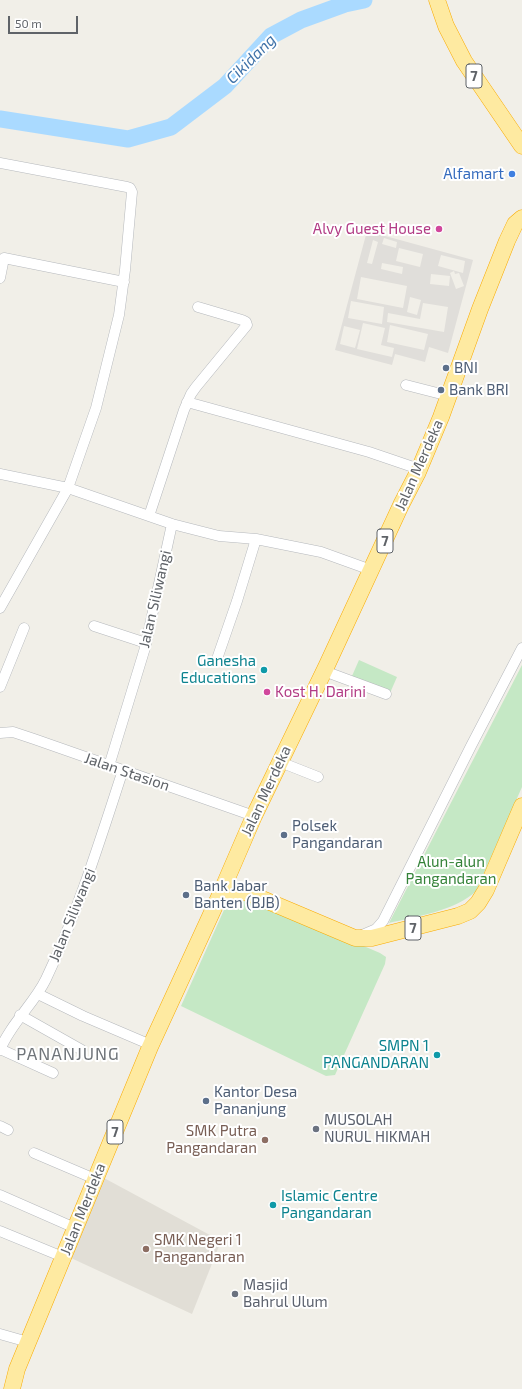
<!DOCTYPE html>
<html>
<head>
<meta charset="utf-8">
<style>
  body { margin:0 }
  #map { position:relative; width:522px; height:1389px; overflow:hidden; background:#f1efe8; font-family:"Exo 2",sans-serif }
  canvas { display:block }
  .scale { position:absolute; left:8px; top:16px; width:70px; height:18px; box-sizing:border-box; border:2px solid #5f6368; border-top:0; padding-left:5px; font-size:12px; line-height:14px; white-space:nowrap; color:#5f6368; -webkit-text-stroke:3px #fff; paint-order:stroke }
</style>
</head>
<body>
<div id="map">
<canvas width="522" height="1389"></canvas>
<div class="scale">50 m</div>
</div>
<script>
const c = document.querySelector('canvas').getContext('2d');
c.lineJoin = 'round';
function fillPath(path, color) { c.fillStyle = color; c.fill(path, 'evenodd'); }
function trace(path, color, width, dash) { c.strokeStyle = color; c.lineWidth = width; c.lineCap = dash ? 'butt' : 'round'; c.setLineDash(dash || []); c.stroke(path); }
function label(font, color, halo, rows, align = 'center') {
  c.font = font + ' "Exo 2",sans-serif'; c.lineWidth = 4; c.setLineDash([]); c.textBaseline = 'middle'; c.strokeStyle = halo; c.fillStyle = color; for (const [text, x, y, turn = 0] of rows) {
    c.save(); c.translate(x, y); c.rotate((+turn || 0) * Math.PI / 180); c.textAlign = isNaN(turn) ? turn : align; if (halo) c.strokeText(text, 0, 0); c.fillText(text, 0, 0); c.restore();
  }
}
fillPath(new Path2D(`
  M 367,231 L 473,260 L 448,353 L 429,347 L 425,362 L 395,354 L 392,365 L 335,350 ZM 384,238 L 397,242 L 396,248 L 382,244 ZM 373,240 L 378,242 L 372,264 L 367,263 ZM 399,248 L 423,254 L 420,267 L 396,261 ZM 441,255 L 465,261 L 463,273 L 438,266 ZM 382,263 L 403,267 L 402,274 L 381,269 ZM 454,271 L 455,274 L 459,273 L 464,286 L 456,289 L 450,273 ZM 431,274 L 450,276 L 449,286 L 430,284 ZM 361,277 L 407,286 L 403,308 L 357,299 ZM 410,297 L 421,300 L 417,315 L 407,312 ZM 351,301 L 384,307 L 382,324 L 348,318 ZM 423,303 L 448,307 L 444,332 L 387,322 L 388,313 L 420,319 ZM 363,323 L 385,328 L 381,345 L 394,348 L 392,357 L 357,349 ZM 390,325 L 428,334 L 424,350 L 387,342 ZM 344,326 L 360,330 L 355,348 L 340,344 Z`), '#e0deda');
fillPath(new Path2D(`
  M 104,1178 L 221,1241 L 192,1314 L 71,1258 Z`), '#e1ded6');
fillPath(new Path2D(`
  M 359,660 L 397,677 L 390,693 L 352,676 Z
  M 522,665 L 522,787 L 476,891 C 457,910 415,917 389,923 Z
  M 236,896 L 331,932 L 380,953 L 386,957 L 385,964 L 335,1075 L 326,1076 L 181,1006 L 228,901 Z`), '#c5e8c5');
trace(new Path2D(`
  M 0,119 L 128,139 L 171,127 L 225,86 L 271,36 L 301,20 L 345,4 L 364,0`), '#aadaff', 17);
const minor = new Path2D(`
  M 0,163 L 127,187 L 130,188 L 132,192 L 125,270 L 119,315 L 96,408 L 68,488 L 0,608
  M 0,278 L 4,258 L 124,282
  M 406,385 L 449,396
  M 187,402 L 369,452 L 419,469
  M 0,474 L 68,488 L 172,524 L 219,536 L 256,539 L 321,552 L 371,570
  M 149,516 L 184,410 L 191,394 L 196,387 L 247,325 L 246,322 L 242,320 L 198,307
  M 94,626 L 146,643
  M 218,656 L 237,601 L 256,539
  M 324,671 L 386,694
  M 0,687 L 24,628
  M 0,733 L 13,732 L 34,739 L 254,816
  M 280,762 L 318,777
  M 109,766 L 145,648 L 172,524
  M 362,935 L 376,929 L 383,921 L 471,746 L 522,648
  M 38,994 L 83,1016 L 151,1045
  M 20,1015 L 82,1050
  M 0,1049 L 53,1073
  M 0,1050 C 11,1023 34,1004 46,979 C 78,912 100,840 123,770
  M 0,1126 L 8,1130
  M 34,1153 L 95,1179
  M 0,1195 L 75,1228
  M 0,1231 L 63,1257
  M 0,1334 L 28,1342`);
const trunk = new Path2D(`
  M 437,0 L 446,26 L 464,61 L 522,146
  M 219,897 L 227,893 L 246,892 L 355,938 L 372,938 L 458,916 L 470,911 L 478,903 L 486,890 L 522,806
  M 12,1389 L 17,1369 L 150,1047 L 219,897 L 254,816 L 327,665 L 401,505 L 418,472 L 441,417 L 480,309 L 507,241 L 515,224 L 522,218`);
trace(minor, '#b5b8bc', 11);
trace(trunk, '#f9ab00', 17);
trace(minor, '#fff', 10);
trace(trunk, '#feeaa1', 16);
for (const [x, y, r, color] of [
  [512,174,4,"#3f7fe0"],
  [439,229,4,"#d1479c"],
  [446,368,4,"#5c6f8a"],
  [441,390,4,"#5c6f8a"],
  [264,670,4,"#0f9aa8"],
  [267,692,4,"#d1479c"],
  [284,835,4,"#5c6f8a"],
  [186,895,4,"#5c6f8a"],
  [437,1055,4,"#0f9aa8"],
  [206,1101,4,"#5c6f8a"],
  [316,1129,4,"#6b7280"],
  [265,1140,4,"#8d6e63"],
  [273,1205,4,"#0f9aa8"],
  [146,1249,4,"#8d6e63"],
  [235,1294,4,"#6b7280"]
]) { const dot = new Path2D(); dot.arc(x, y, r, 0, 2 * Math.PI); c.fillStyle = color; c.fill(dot); trace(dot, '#fff', 1.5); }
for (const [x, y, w] of [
  [474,76,16],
  [385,541,16],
  [413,928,16],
  [115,1132,16]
]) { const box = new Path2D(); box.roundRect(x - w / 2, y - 12, w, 24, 3); c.fillStyle = '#fff'; c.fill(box); trace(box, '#5f6368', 1); }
label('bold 14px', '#5f6368', null, [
  ["7",474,76],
  ["7",385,541],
  ["7",413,928],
  ["7",115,1132]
]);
label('15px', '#366cbe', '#fff', [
  ["Alfamart",504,174]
], 'right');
label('15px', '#b23c85', '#fff', [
  ["Alvy Guest House",431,229],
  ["Kost H. Darini",275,692,"left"]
], 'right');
label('15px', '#4e5e75', '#fff', [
  ["BNI",454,368],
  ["Bank BRI",449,390],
  ["Polsek",292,826],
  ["Pangandaran",292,843],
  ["Bank Jabar",194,886],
  ["Banten (BJB)",194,903],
  ["Kantor Desa",214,1092],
  ["Pananjung",214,1109]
], 'left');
label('15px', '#5f6368', '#fff', [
  ["Jalan Merdeka",419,465,-66],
  ["Jalan Siliwangi",155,599,-77],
  ["Jalan Stasion",127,772,19],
  ["Jalan Merdeka",266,791,-65],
  ["Jalan Siliwangi",72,915,-68],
  ["Jalan Merdeka",83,1209,-68]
]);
label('15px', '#0d838f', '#fff', [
  ["Ganesha",256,661],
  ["Educations",256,678],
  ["SMPN 1",429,1046],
  ["PANGANDARAN",429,1063],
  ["Islamic Centre",281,1196,"left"],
  ["Pangandaran",281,1213,"left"]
], 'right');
label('15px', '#348238', '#fff', [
  ["Alun-alun",451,862],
  ["Pangandaran",451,879]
]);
label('15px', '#5b616d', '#fff', [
  ["MUSOLAH",324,1120],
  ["NURUL HIKMAH",324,1137],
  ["Masjid",243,1285],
  ["Bahrul Ulum",243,1302]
], 'left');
label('15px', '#785e54', '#fff', [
  ["SMK Putra",257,1131],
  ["Pangandaran",257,1148],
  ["SMK Negeri 1",154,1240,"left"],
  ["Pangandaran",154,1257,"left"]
], 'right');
label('italic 16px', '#4174aa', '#fff', [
  ["Cikidang",251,59,-45]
]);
c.letterSpacing = '1px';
label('17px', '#70757a', '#fff', [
  ["PANANJUNG",68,1054]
]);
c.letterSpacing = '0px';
</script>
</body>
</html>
